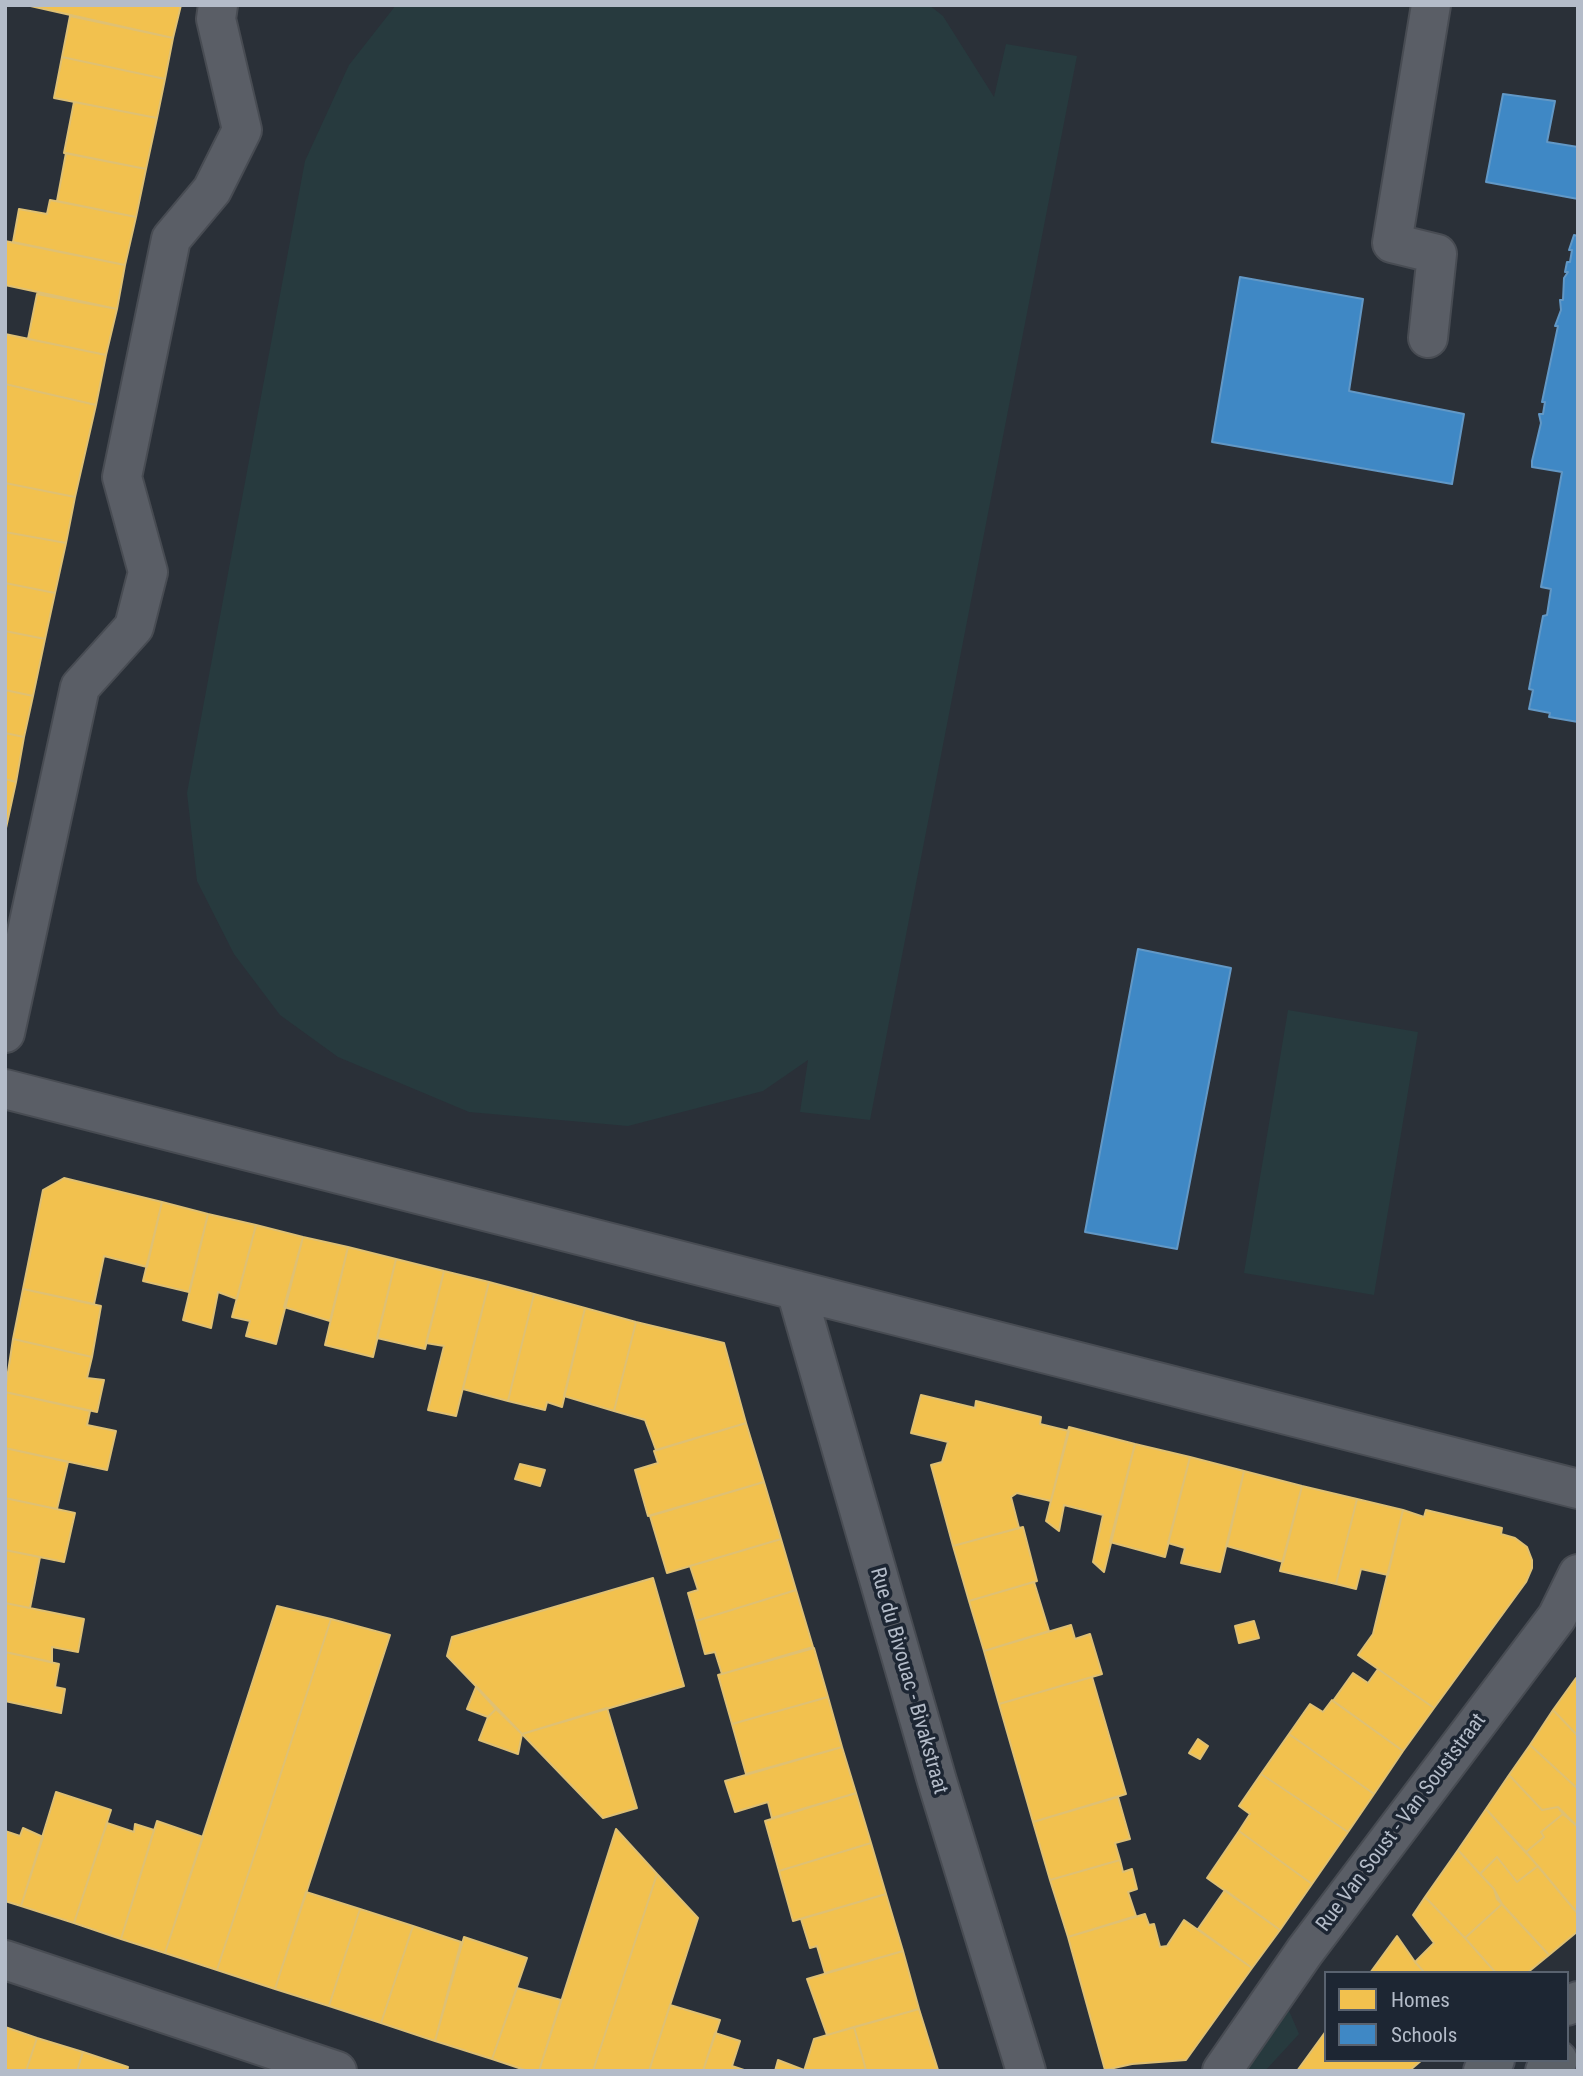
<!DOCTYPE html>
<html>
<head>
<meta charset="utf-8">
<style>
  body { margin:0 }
  #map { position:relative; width:1583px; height:2076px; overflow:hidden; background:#2a3038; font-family:"Roboto Condensed",sans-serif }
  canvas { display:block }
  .frame { position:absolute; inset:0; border:7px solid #b4bcc9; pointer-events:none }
  .legend { position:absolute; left:1324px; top:1971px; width:245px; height:91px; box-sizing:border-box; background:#1d2633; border:2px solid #59626f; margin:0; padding:9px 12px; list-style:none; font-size:21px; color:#b4bcc9 }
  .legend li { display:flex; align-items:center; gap:14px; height:35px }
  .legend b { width:35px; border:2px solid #59626f }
</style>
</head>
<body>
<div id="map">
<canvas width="1583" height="2076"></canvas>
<div class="frame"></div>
<ul class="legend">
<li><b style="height:19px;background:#f2c14e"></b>Homes</li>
<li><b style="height:19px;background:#3f88c5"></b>Schools</li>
</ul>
</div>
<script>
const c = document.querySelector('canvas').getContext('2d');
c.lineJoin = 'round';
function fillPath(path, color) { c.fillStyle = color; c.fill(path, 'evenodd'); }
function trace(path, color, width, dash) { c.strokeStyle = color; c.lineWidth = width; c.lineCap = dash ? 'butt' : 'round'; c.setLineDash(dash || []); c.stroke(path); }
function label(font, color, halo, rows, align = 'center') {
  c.font = font + ' "Roboto Condensed",sans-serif'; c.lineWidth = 7; c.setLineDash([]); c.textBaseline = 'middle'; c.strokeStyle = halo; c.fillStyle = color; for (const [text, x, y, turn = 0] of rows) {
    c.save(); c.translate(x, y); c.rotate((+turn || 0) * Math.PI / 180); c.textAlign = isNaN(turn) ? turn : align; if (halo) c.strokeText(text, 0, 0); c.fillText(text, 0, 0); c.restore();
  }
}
fillPath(new Path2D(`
  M 396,5 L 929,5 L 943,16 L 994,97 L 1006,44 L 1077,56 L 870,1120 L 800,1112 L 808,1060 L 763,1091 L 628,1126 L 469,1112 L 338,1057 L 280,1015 L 234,954 L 197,881 L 187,793 L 305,161 L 349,65 Z
  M 1288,1010 L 1418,1032 L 1374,1295 L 1244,1273 Z
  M 1287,2006 L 1299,2034 L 1265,2071 L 1241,2071 Z`), '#273a3e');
const homes = new Path2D(`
  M 26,5 L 181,5 L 173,38 Z
  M 70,16 L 173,38 L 165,79 L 62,57 Z
  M 62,57 L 165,79 L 157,118 L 54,98 Z
  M 74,102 L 157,118 L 146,169 L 64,153 Z
  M 66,153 L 146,169 L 136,217 L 57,201 Z
  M 50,200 L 136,217 L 125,265 L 13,242 L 19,209 L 47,214 Z
  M 5,241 L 125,265 L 117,309 L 5,285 Z
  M 37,294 L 117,309 L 106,355 L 28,339 Z
  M 5,334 L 106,355 L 96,405 L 5,384 Z
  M 5,384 L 96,405 L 75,497 L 5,483 Z
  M 5,483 L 75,497 L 66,543 L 5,532 Z
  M 5,532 L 66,543 L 55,593 L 5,583 Z
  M 5,583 L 55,593 L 45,639 L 5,631 Z
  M 5,631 L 45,639 L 33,696 L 5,690 Z
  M 5,690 L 33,696 L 24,737 L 5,733 Z
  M 5,733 L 24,737 L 16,782 L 5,779 Z
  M 5,779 L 16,782 L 6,828 L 5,828 Z
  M 64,1178 L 162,1202 L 147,1267 L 104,1256 L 94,1304 L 23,1289 L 43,1190 Z
  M 162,1202 L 208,1214 L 189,1292 L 143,1281 Z
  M 208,1214 L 256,1225 L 237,1299 L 218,1292 L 211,1328 L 183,1320 Z
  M 256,1225 L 303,1237 L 276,1344 L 246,1336 L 250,1321 L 232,1317 Z
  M 303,1237 L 348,1247 L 330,1321 L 284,1307 Z
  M 348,1247 L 396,1259 L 373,1357 L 325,1345 Z
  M 396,1259 L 444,1271 L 425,1349 L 377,1338 Z
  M 444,1271 L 489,1282 L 456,1416 L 428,1410 L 444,1346 L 426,1343 Z
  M 489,1282 L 534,1294 L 508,1401 L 463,1389 Z
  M 23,1289 L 101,1306 L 92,1357 L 13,1339 Z
  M 534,1294 L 585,1308 L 562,1407 L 547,1402 L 545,1410 L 508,1401 Z
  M 585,1308 L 636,1322 L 614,1411 L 564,1396 Z
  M 636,1322 L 724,1343 L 746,1423 L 656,1450 L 645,1420 L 614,1411 Z
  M 13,1339 L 92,1357 L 87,1378 L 104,1380 L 97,1412 L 5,1392 Z
  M 5,1392 L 90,1411 L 87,1425 L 116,1431 L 107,1470 L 5,1448 Z
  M 921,1395 L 975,1408 L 976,1401 L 1041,1417 L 1040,1424 L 1069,1431 L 1051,1501 L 1017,1493 L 1011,1497 L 1019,1528 L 953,1546 L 931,1465 L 942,1462 L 948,1442 L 911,1433 Z
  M 746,1423 L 764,1482 L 648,1516 L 635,1470 L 658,1463 L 654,1451 Z
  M 1069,1427 L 1135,1444 L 1104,1572 L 1093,1562 L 1103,1515 L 1064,1505 L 1059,1531 L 1046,1521 Z
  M 1135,1444 L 1190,1457 L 1165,1557 L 1110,1542 Z
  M 5,1448 L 68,1462 L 57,1509 L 5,1498 Z
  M 1190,1457 L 1244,1471 L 1220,1572 L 1181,1563 L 1185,1548 L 1168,1543 Z
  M 520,1464 L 545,1470 L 540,1486 L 515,1479 Z
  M 1244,1471 L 1302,1486 L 1283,1562 L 1227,1546 Z
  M 764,1482 L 781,1539 L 667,1573 L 650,1516 Z
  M 1302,1486 L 1357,1499 L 1336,1584 L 1280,1571 Z
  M 5,1498 L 75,1513 L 64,1562 L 5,1550 Z
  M 1357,1499 L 1403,1510 L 1388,1575 L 1361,1569 L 1356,1589 L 1336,1584 Z
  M 1403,1510 L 1424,1517 L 1426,1510 L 1502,1528 L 1501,1534 L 1515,1538 L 1527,1547 L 1532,1560 L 1532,1568 L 1526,1582 L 1434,1708 L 1358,1655 L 1373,1634 Z
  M 1023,1527 L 1037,1581 L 969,1601 L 953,1546 Z
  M 781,1539 L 796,1590 L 696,1621 L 688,1593 L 698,1590 L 690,1566 Z
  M 5,1550 L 40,1557 L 30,1608 L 5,1603 Z
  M 653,1578 L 684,1686 L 522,1734 L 447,1656 L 452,1637 Z
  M 1034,1582 L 1049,1631 L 984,1651 L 969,1601 Z
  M 796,1590 L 813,1647 L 722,1674 L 715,1652 L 705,1654 L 696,1621 Z
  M 5,1603 L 84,1619 L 78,1652 L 52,1647 L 52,1662 L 5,1652 Z
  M 277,1606 L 331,1619 L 217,1970 L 165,1953 Z
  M 331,1619 L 390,1635 L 275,1989 L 217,1970 Z
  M 1254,1621 L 1259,1638 L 1239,1643 L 1235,1626 Z
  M 1071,1625 L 1075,1639 L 1090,1634 L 1102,1674 L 999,1704 L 984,1651 Z
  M 814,1648 L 828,1697 L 732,1724 L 718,1675 Z
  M 5,1652 L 59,1664 L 55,1687 L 65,1689 L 61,1713 L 5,1701 Z
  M 1378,1669 L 1434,1708 L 1403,1751 L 1333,1701 L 1353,1673 L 1368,1683 Z
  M 1092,1677 L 1126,1794 L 1033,1822 L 999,1704 Z
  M 1576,1678 L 1578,1680 L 1578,1736 L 1553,1710 Z
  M 476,1687 L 496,1709 L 488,1717 L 467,1709 Z
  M 828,1697 L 842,1747 L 746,1774 L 732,1724 Z
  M 1332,1700 L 1403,1751 L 1374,1794 L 1289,1734 L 1310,1704 L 1323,1712 Z
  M 607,1708 L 637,1808 L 603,1818 L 522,1734 Z
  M 496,1709 L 522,1734 L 518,1754 L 479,1740 L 488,1717 Z
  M 1553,1710 L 1578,1736 L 1578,1789 L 1530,1745 Z
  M 1289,1734 L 1374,1794 L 1348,1832 L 1261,1774 Z
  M 1198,1739 L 1208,1746 L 1200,1759 L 1189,1753 Z
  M 1530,1745 L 1578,1789 L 1578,1827 L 1558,1807 L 1542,1810 L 1509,1775 Z
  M 842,1747 L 856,1793 L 772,1818 L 768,1802 L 735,1812 L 725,1781 Z
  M 1261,1774 L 1348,1832 L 1312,1884 L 1239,1831 L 1250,1814 L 1239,1806 Z
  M 1509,1775 L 1542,1810 L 1558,1807 L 1563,1814 L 1541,1832 L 1544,1837 L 1526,1852 L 1486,1809 Z
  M 56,1792 L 111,1810 L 74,1923 L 21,1906 Z
  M 856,1793 L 871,1843 L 779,1871 L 765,1821 Z
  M 1118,1797 L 1130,1839 L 1115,1843 L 1120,1860 L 1050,1880 L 1033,1822 Z
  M 1486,1809 L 1538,1866 L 1517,1882 L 1497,1857 L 1480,1874 L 1458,1850 Z
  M 1563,1814 L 1578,1827 L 1578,1914 L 1526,1852 L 1544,1837 L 1541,1832 Z
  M 157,1821 L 203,1837 L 165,1953 L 121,1939 Z
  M 107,1823 L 134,1832 L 135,1824 L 154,1830 L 121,1939 L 74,1923 Z
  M 23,1828 L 43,1837 L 21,1906 L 5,1901 L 5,1831 L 20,1836 Z
  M 616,1829 L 657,1874 L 593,2071 L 539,2071 Z
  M 1239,1831 L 1312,1884 L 1280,1930 L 1207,1878 Z
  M 871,1843 L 886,1894 L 793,1921 L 779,1871 Z
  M 1458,1850 L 1494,1889 L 1502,1904 L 1465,1938 L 1425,1897 Z
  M 1497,1857 L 1517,1882 L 1538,1866 L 1578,1914 L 1578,1931 L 1549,1955 L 1497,1899 L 1494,1889 L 1480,1874 Z
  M 1120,1860 L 1123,1872 L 1132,1869 L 1137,1889 L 1128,1892 L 1136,1916 L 1068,1937 L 1050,1880 Z
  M 657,1874 L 698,1918 L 649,2071 L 593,2071 Z
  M 1225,1890 L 1280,1930 L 1252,1968 L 1198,1929 Z
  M 306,1892 L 360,1909 L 329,2006 L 275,1989 Z
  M 886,1894 L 903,1951 L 825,1973 L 817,1946 L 810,1948 L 801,1919 Z
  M 1425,1897 L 1465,1938 L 1496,1973 L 1425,1973 L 1415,1962 L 1434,1943 L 1413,1915 Z
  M 1502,1904 L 1549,1955 L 1527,1973 L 1496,1973 L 1465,1938 Z
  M 360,1909 L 413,1926 L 381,2023 L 329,2006 Z
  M 1145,1914 L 1149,1925 L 1154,1924 L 1160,1947 L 1167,1946 L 1184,1920 L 1252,1968 L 1186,2060 L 1132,2064 L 1105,2070 L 1068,1937 Z
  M 413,1926 L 461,1942 L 435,2041 L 381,2023 Z
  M 1397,1936 L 1415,1962 L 1425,1973 L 1370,1973 Z
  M 464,1937 L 527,1958 L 492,2059 L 435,2041 Z
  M 903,1951 L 919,2009 L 827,2035 L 807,1979 Z
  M 517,1988 L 561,2000 L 539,2071 L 528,2071 L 492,2059 Z
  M 670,2005 L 720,2020 L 703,2071 L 649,2071 Z
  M 919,2009 L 938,2070 L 858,2071 L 866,2070 L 854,2027 Z
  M 5,2027 L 37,2038 L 26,2071 L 5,2071 Z
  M 854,2027 L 866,2070 L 804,2071 L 814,2039 Z
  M 1326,2031 L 1326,2060 L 1422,2060 L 1409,2071 L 1297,2071 Z
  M 715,2033 L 740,2041 L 732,2066 L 747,2071 L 703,2071 Z
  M 37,2038 L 83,2052 L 77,2071 L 26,2071 Z
  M 83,2052 L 128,2067 L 127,2071 L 77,2071 Z
  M 778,2060 L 804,2070 L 804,2071 L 775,2071 Z`);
fillPath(homes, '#f2c14e');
trace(homes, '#dfc073', 2);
const schools = new Path2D(`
  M 1503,94 L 1555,101 L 1547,142 L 1578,147 L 1578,199 L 1486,182 Z
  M 1574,235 L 1578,236 L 1578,722 L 1549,717 L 1550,713 L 1529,709 L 1533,690 L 1529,689 L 1543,616 L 1547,615 L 1551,589 L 1541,587 L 1562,472 L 1532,467 L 1532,461 L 1541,423 L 1539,414 L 1543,414 L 1545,402 L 1542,402 L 1558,326 L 1555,326 L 1561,310 L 1560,300 L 1563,300 L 1564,278 L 1568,272 L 1565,272 L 1567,262 L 1570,262 L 1572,250 L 1569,250 Z
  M 1240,277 L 1363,299 L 1349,391 L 1464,414 L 1452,484 L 1212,442 Z
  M 1138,949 L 1231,968 L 1177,1249 L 1085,1232 Z`);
fillPath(schools, '#3f88c5');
trace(schools, '#6298c6', 2);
const minor = new Path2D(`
  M 1428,338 L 1437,254 L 1392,243 L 1431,5
  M 5,1033 L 80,687 L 134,627 L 148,572 L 122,477 L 171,239 L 212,190 L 242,130 L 216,19 L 218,5
  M 5,1089 L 1578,1489
  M 796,1290 L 937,1781 L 1026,2071
  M 5,1960 L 337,2071
  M 1222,2071 L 1305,1951 L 1557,1617 L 1578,1574`);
const major = new Path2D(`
  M 1567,2006 L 1578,2001
  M 1483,2071 L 1495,2060
  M 1545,2071 L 1558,2060`);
trace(minor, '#484c53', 42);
trace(major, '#484c55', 42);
trace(minor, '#5a5e66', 38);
trace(major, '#5c6168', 38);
label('21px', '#b4bcc9', '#1d2633', [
  ["Rue du Bivouac - Bivakstraat",908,1681,74],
  ["Rue Van Soust - Van Souststraat",1402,1823,-53]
]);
</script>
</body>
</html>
